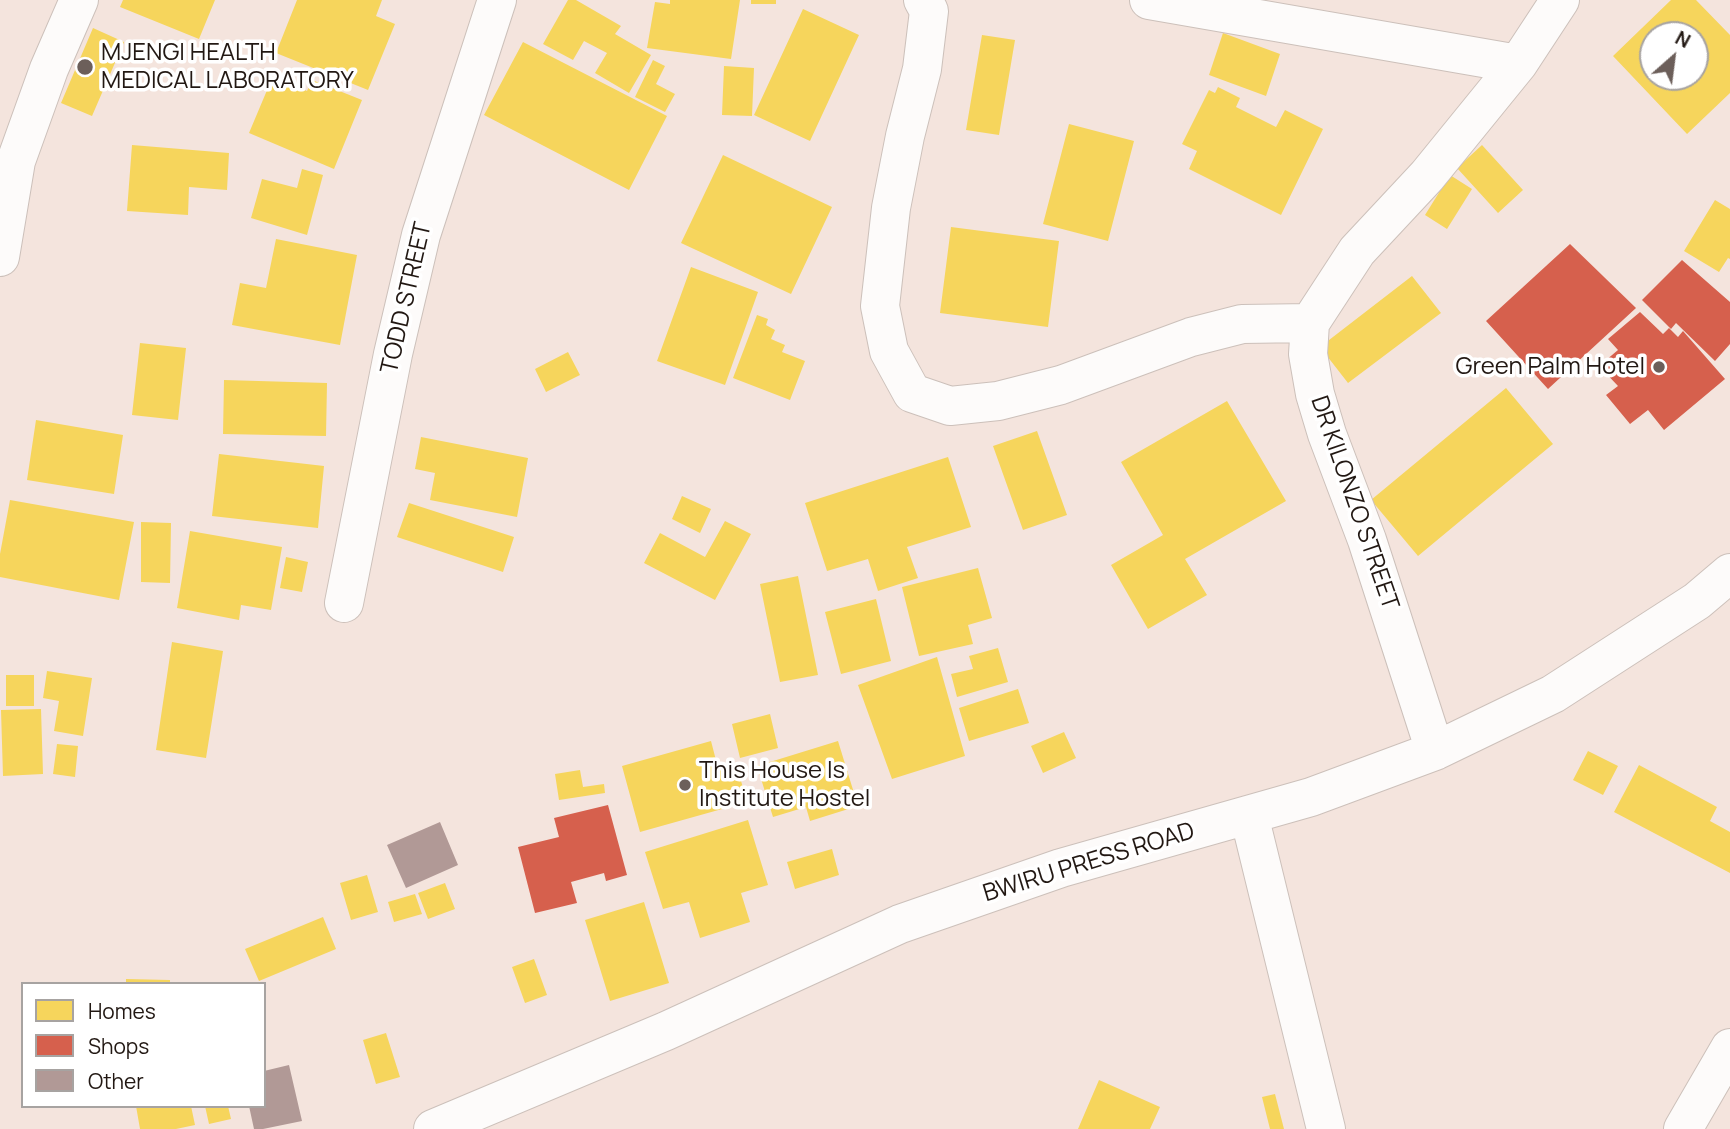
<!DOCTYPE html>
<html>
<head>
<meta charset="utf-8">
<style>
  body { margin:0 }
  #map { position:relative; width:1730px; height:1129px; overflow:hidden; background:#f4e4dd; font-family:Manrope,sans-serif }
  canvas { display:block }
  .legend { position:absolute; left:21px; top:982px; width:245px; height:126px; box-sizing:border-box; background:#fff; border:2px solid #a7a3a1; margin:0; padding:9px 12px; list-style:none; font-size:21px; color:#221813 }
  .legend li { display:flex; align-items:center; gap:14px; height:35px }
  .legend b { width:35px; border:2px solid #a7a3a1 }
  .north { position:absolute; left:1639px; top:21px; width:70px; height:70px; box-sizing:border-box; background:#fff; border:2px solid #a7a3a1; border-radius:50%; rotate:28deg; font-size:19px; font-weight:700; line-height:28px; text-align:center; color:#221813 }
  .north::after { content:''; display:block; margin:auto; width:24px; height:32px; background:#6c5f5a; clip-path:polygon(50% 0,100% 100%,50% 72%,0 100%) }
</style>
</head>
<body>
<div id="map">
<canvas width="1730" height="1129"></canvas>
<ul class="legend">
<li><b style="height:19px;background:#f6d55c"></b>Homes</li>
<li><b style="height:19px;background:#d6604d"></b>Shops</li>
<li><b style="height:19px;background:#b19996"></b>Other</li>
</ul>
<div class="north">N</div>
</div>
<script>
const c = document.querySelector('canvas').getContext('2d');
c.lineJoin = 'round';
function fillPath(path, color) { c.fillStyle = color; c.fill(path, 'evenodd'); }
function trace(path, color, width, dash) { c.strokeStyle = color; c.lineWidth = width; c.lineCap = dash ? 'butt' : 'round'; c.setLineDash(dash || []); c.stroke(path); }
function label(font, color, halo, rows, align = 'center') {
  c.font = font + ' Manrope,sans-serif'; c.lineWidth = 7; c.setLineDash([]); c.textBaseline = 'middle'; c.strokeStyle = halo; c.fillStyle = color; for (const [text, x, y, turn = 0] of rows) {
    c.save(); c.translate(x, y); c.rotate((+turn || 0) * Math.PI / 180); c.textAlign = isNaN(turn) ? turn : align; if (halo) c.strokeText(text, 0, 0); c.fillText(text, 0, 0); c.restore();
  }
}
fillPath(new Path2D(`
  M 123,0 L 215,0 L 199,39 L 120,7 Z
  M 297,0 L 382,0 L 376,16 L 395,24 L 368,90 L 276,53 Z
  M 568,0 L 576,0 L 621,26 L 615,34 L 651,55 L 629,93 L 595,73 L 607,53 L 584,41 L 573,60 L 543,44 Z
  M 670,0 L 740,0 L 731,59 L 647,48 L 655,2 L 670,4 Z
  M 751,0 L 776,0 L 776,4 L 751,4 Z
  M 1671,0 L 1696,0 L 1730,35 L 1730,93 L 1687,134 L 1613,56 ZM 1653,35 L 1695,35 L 1695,77 L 1653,77 Z
  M 803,9 L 859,35 L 810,141 L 754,115 Z
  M 93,28 L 124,42 L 92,116 L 61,103 Z
  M 1223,33 L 1280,54 L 1266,96 L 1209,75 Z
  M 982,35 L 1015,40 L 999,135 L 966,130 Z
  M 523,42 L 667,116 L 629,190 L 484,115 Z
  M 653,60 L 665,66 L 656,84 L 675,94 L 665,112 L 635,97 Z
  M 724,66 L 754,68 L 752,116 L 722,115 Z
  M 273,76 L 307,91 L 312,80 L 362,100 L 334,169 L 249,133 Z
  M 1218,87 L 1240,98 L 1236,107 L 1276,127 L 1285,110 L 1323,129 L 1281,215 L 1189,169 L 1197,151 L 1182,144 L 1209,90 L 1215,93 Z
  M 1069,124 L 1134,141 L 1108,241 L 1043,224 Z
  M 132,145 L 229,153 L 227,190 L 189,187 L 188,215 L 127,211 Z
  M 1482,145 L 1523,190 L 1498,213 L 1457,168 Z
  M 723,155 L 832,207 L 791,294 L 681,243 Z
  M 302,169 L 323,175 L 307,235 L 251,218 L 262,179 L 297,188 Z
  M 1450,175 L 1472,189 L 1447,229 L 1425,215 Z
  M 1715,200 L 1730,209 L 1730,259 L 1728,258 L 1719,272 L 1684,251 Z
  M 951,227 L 1059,241 L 1048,327 L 940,313 Z
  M 276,239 L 357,255 L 340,345 L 232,325 L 240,283 L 266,288 Z
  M 691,267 L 758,292 L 725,385 L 657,361 Z
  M 1412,276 L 1441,313 L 1348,383 L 1320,347 Z
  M 757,315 L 768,319 L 766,325 L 775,330 L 771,339 L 785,345 L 782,352 L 805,361 L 790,400 L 733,378 Z
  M 140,343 L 186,348 L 178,420 L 132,415 Z
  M 568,352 L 580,375 L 546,392 L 535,369 Z
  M 224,380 L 327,383 L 326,436 L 223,434 Z
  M 1506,388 L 1553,444 L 1418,556 L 1371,500 Z
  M 1227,401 L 1286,501 L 1185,559 L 1207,595 L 1148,629 L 1111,565 L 1163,535 L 1121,462 Z
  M 36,420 L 123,435 L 114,494 L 27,480 Z
  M 1037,431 L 1067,515 L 1023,530 L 993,446 Z
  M 421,437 L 528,458 L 517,517 L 430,500 L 435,473 L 415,469 Z
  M 219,454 L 324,466 L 318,528 L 212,516 Z
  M 948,457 L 971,527 L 907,547 L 918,578 L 878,591 L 868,559 L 827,571 L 805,503 Z
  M 682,496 L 711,509 L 700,533 L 672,519 Z
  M 10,500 L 134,522 L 119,600 L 0,577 L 0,554 Z
  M 409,503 L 514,537 L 503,572 L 397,537 Z
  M 725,521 L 751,534 L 715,600 L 644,563 L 660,533 L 705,557 Z
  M 141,522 L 171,523 L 170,583 L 141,582 Z
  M 190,531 L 282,547 L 271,610 L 241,605 L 239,620 L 177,608 Z
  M 286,557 L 308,562 L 302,592 L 280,588 Z
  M 978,568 L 992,618 L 968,625 L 973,644 L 919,656 L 902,587 Z
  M 798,576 L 818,675 L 780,682 L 760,584 Z
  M 876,599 L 891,661 L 841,674 L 825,612 Z
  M 172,642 L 223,651 L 206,758 L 156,750 Z
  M 998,648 L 1008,682 L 957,697 L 951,674 L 973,669 L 969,656 Z
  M 937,657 L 965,756 L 892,779 L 858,685 Z
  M 47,671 L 92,678 L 83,736 L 54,731 L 59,701 L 43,698 Z
  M 6,675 L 34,675 L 34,706 L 6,706 Z
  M 1018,689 L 1029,723 L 969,741 L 959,708 Z
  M 41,709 L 43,774 L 3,776 L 1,710 Z
  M 770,714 L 778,748 L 740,758 L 732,724 Z
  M 1064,732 L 1076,758 L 1043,773 L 1031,746 Z
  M 711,741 L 718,768 L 736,763 L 747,802 L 640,832 L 622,766 Z
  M 838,741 L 858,806 L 810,821 L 806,807 L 773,817 L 757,766 Z
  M 57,744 L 78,746 L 75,777 L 53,774 Z
  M 1588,751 L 1618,766 L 1603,795 L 1573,780 Z
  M 1639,765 L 1717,807 L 1710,821 L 1730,832 L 1730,873 L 1614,812 Z
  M 580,770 L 583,787 L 604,784 L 605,793 L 559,800 L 555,774 Z
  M 748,820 L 768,885 L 741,893 L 750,922 L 700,938 L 689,902 L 663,909 L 645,852 Z
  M 832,849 L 839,875 L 795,889 L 787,862 Z
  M 367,875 L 378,912 L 351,920 L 340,883 Z
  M 445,883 L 455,909 L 428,919 L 418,893 Z
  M 415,894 L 422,914 L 394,922 L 388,902 Z
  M 644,902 L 669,983 L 610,1001 L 585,920 Z
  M 323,917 L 336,949 L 259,981 L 245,949 Z
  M 534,959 L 547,995 L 525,1003 L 512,967 Z
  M 126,979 L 170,980 L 170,984 L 126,984 Z
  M 386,1033 L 400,1077 L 376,1084 L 363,1040 Z
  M 1099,1080 L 1160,1107 L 1150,1129 L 1078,1129 Z
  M 1275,1094 L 1284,1129 L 1270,1129 L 1262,1097 Z
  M 136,1106 L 191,1106 L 195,1125 L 176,1129 L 140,1129 Z
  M 205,1106 L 228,1106 L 231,1119 L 209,1124 Z`), '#f6d55c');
fillPath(new Path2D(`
  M 1570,244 L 1636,308 L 1548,389 L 1486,321 Z
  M 1682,260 L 1730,302 L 1730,344 L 1715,361 L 1676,323 L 1671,329 L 1642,300 Z
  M 1640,312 L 1663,334 L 1669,328 L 1678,337 L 1683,331 L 1725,379 L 1664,430 L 1648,410 L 1630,424 L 1606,395 L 1618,386 L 1599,366 L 1618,350 L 1608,339 Z
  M 608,805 L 627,875 L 606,881 L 604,873 L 571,882 L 577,903 L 535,913 L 518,847 L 559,837 L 554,818 Z`), '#d6604d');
fillPath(new Path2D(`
  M 440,822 L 458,865 L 406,888 L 387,845 Z
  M 289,1065 L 302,1121 L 263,1129 L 254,1129 L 249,1106 L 264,1106 L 264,1071 Z`), '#b19996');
const minor = new Path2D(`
  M 923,0 L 929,11 L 922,69 L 905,136 L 891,208 L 880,306 L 889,351 L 912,393 L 950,406 L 998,401 L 1061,385 L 1191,337 L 1242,324 L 1310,323
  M 1149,0 L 1518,64
  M 0,257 L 16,161 L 49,69 L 79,0
  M 344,603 L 393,354 L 421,235 L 497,0
  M 1435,751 L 1367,540 L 1327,434 L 1315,394 L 1308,354 L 1310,323 L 1357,251 L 1427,176 L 1518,64 L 1560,0
  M 1249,815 L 1326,1129
  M 433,1129 L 666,1031 L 900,924 L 1061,868 L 1311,797 L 1435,751 L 1553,694 L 1697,601 L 1730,573
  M 1683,1129 L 1730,1048`);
trace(minor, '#ccc0ba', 40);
trace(minor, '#fdfbfa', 38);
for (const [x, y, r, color] of [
  [85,67,9,"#6c5f5a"],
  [1659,367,7,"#6c5f5a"],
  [685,785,7,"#6c5f5a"]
]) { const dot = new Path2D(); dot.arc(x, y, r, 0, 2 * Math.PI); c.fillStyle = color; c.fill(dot); trace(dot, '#fff', 2.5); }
label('24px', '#221813', '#fff', [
  ["MJENGI HEALTH",101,53],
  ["MEDICAL LABORATORY",101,81],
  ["Green Palm Hotel",1645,367,"right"],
  ["This House Is",699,771],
  ["Institute Hostel",699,799]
], 'left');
label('24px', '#221813', '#fff', [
  ["TODD STREET",407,298,-77],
  ["DR KILONZO STREET",1354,503,71],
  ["BWIRU PRESS ROAD",1089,863,-17]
]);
</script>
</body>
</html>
